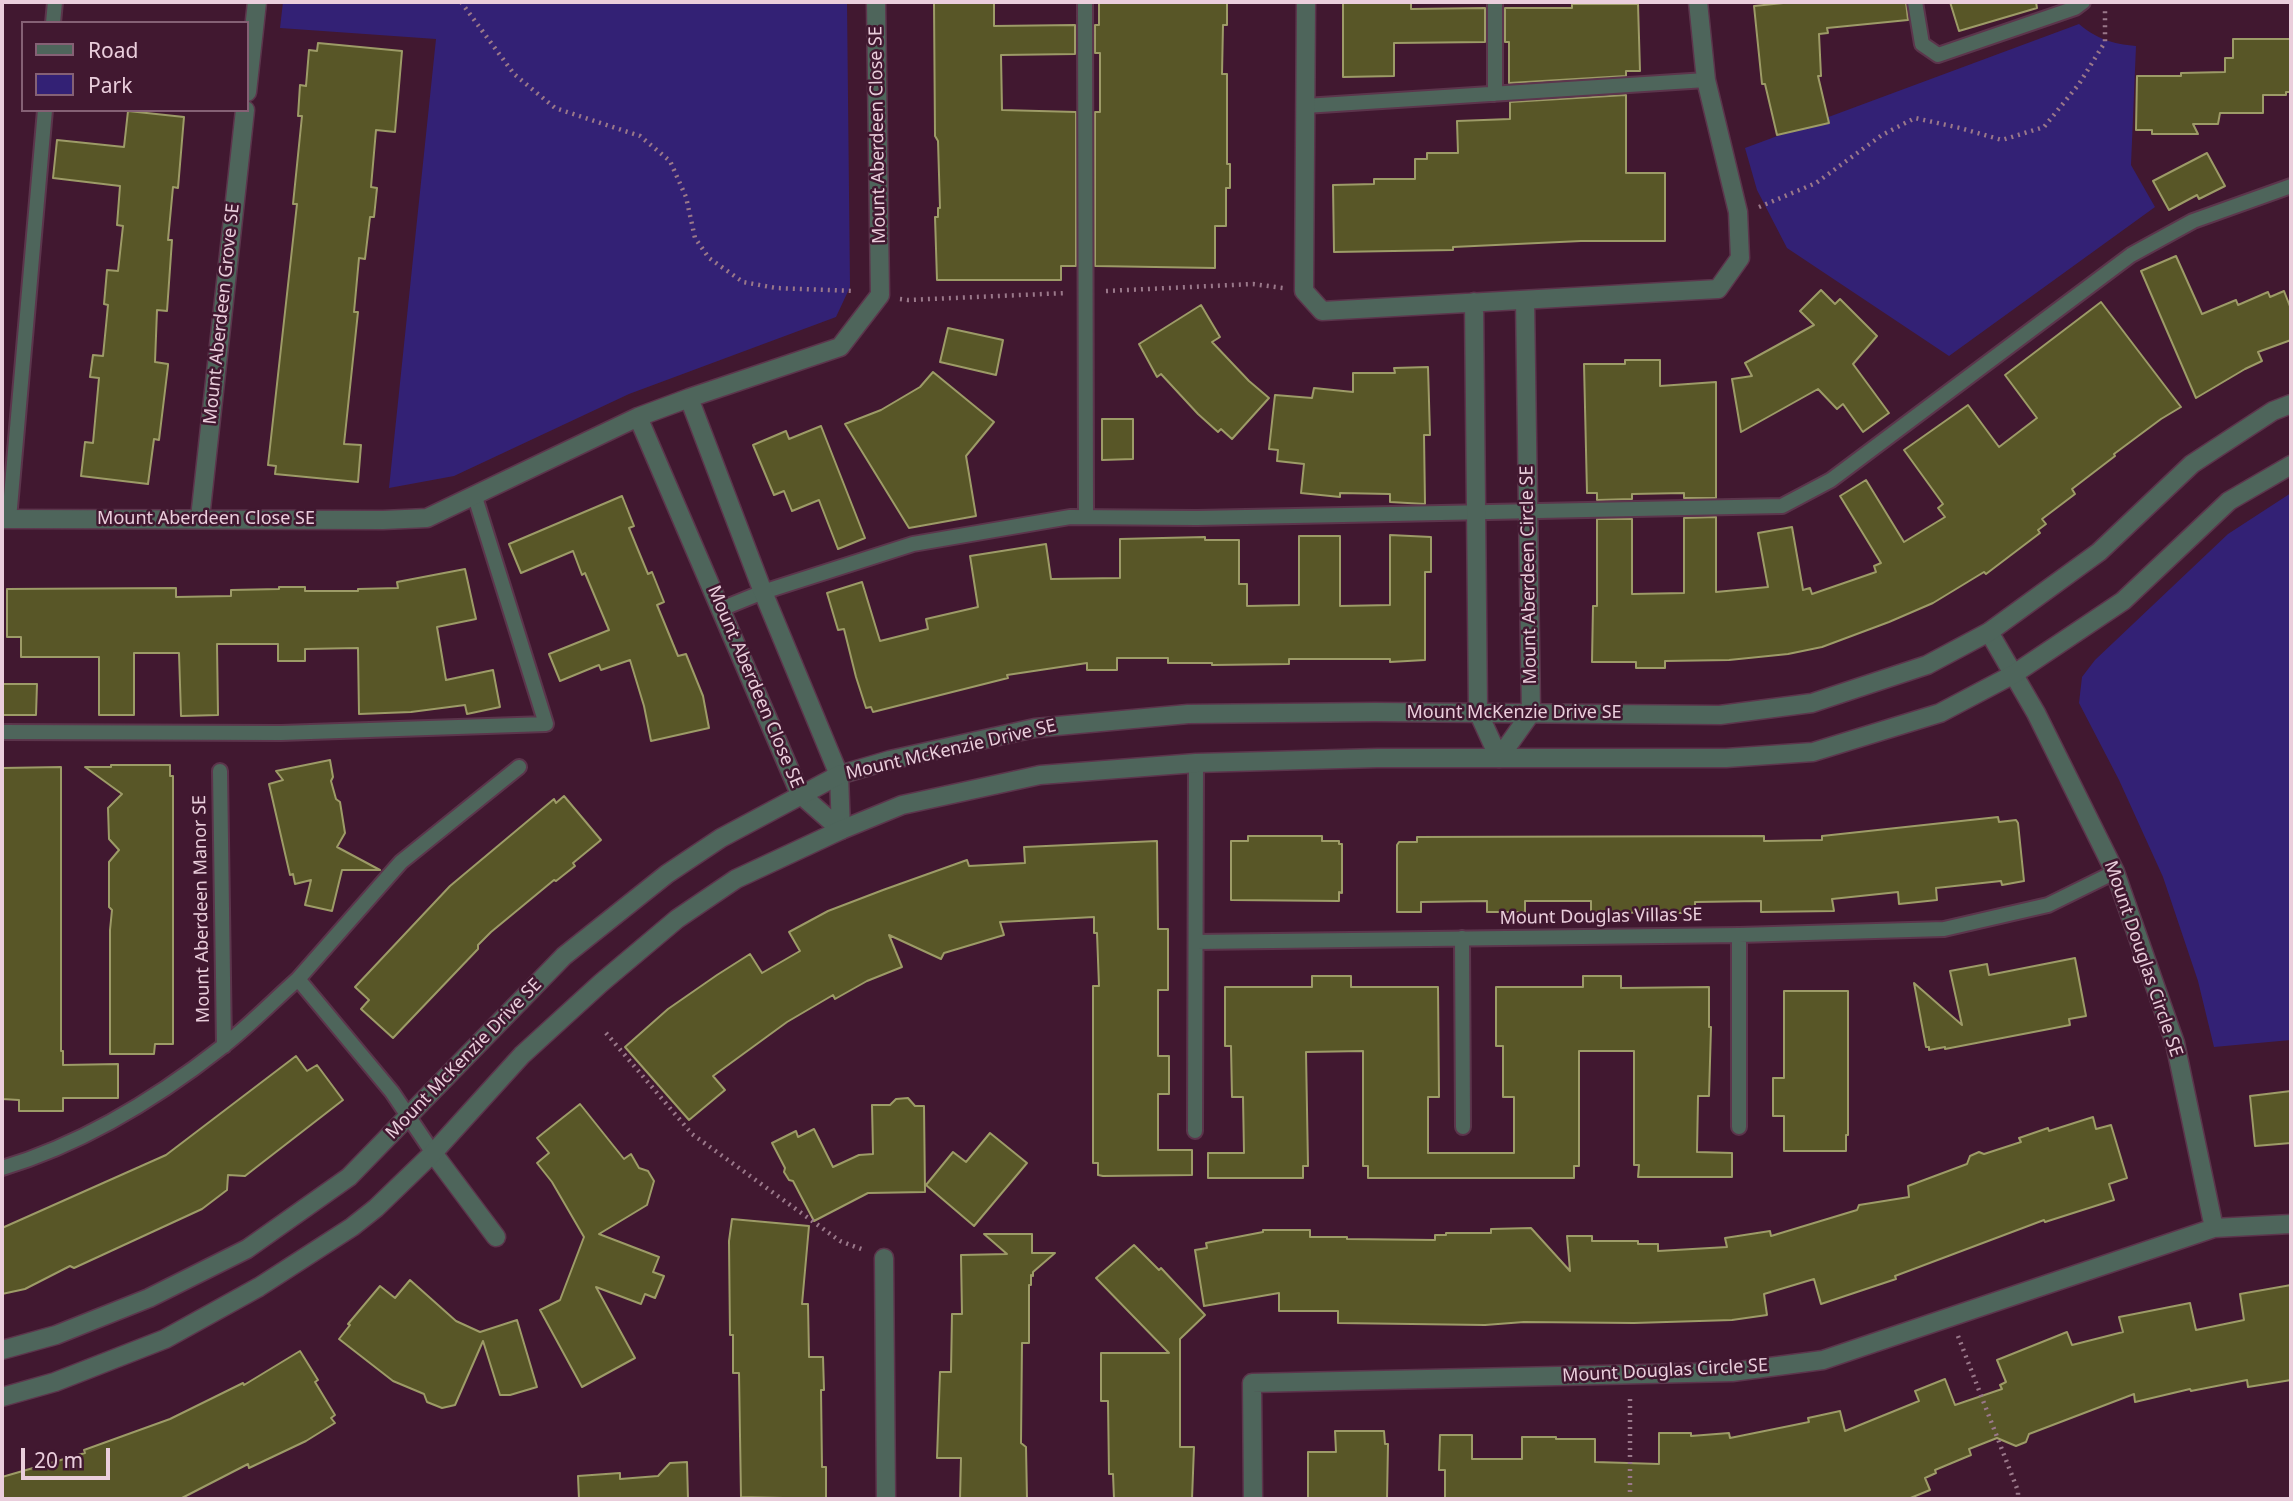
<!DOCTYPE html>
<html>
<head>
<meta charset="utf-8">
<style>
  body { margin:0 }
  #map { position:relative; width:2293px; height:1501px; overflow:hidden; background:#411830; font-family:"Noto Sans",sans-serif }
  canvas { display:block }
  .frame { position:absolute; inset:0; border:4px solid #eacedc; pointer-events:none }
  .legend { position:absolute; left:21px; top:21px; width:228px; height:91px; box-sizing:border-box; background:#411830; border:2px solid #856175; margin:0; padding:9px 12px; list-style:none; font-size:21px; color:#eacedc }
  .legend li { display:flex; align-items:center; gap:14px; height:35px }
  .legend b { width:35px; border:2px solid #856175 }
  .scale { position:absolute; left:21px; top:1448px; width:89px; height:32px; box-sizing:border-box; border:4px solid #eacedc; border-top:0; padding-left:9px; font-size:21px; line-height:24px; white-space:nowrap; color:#eacedc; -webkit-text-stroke:5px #411830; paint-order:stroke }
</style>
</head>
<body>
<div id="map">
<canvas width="2293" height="1501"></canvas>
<div class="frame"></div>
<ul class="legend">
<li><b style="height:9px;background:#4e655b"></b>Road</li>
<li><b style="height:19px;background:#332175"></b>Park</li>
</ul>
<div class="scale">20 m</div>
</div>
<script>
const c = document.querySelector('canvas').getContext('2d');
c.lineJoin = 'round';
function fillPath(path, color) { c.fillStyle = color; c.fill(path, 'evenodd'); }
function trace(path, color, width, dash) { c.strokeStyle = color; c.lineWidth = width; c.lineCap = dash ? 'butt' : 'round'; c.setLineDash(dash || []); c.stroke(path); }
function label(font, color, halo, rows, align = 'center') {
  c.font = font + ' "Noto Sans",sans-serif'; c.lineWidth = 5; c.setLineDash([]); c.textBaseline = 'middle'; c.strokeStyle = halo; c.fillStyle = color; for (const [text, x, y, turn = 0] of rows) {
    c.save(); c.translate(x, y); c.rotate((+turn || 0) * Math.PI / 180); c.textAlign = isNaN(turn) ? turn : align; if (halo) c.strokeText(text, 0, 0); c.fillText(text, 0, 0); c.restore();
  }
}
fillPath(new Path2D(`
  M 283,2 L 847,2 L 850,287 L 836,317 L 629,394 L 454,476 L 389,488 L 436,39 L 280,28 Z
  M 2079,24 C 2097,39 2112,44 2136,46 L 2131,165 L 2155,207 L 1949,356 L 1787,248 L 1757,190 L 1745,148 Z
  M 2291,493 L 2291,1040 L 2214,1047 L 2198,981 L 2163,877 L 2119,780 L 2079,703 L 2082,677 L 2095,660 L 2228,534 Z`), '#332175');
const building = new Path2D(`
  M 934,2 L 994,2 L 994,26 L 1075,25 L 1075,54 L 1001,55 L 1002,110 L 1076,112 L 1076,266 L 1061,266 L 1061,280 L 937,280 L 935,217 L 938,217 L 938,208 L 940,208 L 938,141 L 935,136 Z
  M 1099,2 L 1227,2 L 1227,25 L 1223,25 L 1222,74 L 1227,74 L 1227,164 L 1230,164 L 1230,188 L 1226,188 L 1226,226 L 1215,226 L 1215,268 L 1095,266 L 1095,112 L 1100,112 L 1100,53 L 1095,53 L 1095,25 L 1099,25 Z
  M 1343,2 L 1411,2 L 1411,9 L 1485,8 L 1485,42 L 1394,43 L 1394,76 L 1343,77 Z
  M 1793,2 L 1906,2 L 1908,20 L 1827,28 L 1828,33 L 1819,34 L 1821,76 L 1818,76 L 1829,123 L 1777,135 L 1765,84 L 1762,84 L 1754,6 Z
  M 1950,2 L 2036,2 L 2037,8 L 1959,31 Z
  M 1572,4 L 1638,4 L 1640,71 L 1626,71 L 1626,76 L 1509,83 L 1509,42 L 1505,42 L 1505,8 L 1572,8 Z
  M 2233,39 L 2291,39 L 2291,92 L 2286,92 L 2286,95 L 2263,95 L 2263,113 L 2220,113 L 2218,124 L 2193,124 L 2198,134 L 2152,134 L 2152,130 L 2136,130 L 2137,76 L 2181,76 L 2181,73 L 2225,72 L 2225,58 L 2233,58 Z
  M 318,43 L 402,51 L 395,132 L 376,130 L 371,187 L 377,188 L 374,217 L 370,217 L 365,259 L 359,258 L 354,312 L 358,312 L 344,444 L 361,445 L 358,482 L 275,474 L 276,466 L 268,465 L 297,204 L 293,204 L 302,116 L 298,116 L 300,85 L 306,86 L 309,50 L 317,51 Z
  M 1626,95 L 1626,173 L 1665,173 L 1665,241 L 1581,241 L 1453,247 L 1453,250 L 1334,252 L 1333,185 L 1374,184 L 1374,179 L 1415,179 L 1415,159 L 1427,159 L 1427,153 L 1458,153 L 1457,121 L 1510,119 L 1510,102 Z
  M 128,111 L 184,117 L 178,188 L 173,187 L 168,240 L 172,240 L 167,311 L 157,310 L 155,362 L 168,364 L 168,366 L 159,440 L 154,439 L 148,484 L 81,476 L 85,442 L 93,443 L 99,378 L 90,377 L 93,355 L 103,356 L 108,305 L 104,304 L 107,270 L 118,271 L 123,226 L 117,225 L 120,186 L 53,178 L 57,140 L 124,147 Z
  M 2207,153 L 2225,186 L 2199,199 L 2197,195 L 2169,210 L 2153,181 Z
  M 2176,256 L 2202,314 L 2236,300 L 2238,305 L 2268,292 L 2270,297 L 2284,291 L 2291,309 L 2291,340 L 2258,352 L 2262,361 L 2245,369 L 2196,398 L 2141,271 Z
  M 1821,290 L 1835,304 L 1840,299 L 1877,336 L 1853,364 L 1889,413 L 1863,432 L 1843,404 L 1837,409 L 1818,389 L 1741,432 L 1732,379 L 1752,376 L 1745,363 L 1814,325 L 1800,311 Z
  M 2101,302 L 2181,407 L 2161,419 L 2114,454 L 2115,456 L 2072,489 L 2075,494 L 2042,519 L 2046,524 L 2038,530 L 2040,533 L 1986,574 L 1984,572 L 1933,603 L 1889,622 L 1822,647 L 1788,654 L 1729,660 L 1665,661 L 1665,668 L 1636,668 L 1636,662 L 1592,662 L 1593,606 L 1597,606 L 1597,519 L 1632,519 L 1632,594 L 1684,593 L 1684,518 L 1716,517 L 1716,592 L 1768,587 L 1758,533 L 1792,527 L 1803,590 L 1810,588 L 1812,594 L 1876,572 L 1874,566 L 1881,563 L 1840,496 L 1866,480 L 1904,542 L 1945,517 L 1938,508 L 1943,504 L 1904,450 L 1968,405 L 1999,447 L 2037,418 L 2005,375 Z
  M 1201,305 L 1220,337 L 1212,342 L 1249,381 L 1269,398 L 1232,439 L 1221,429 L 1218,432 L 1198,414 L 1161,374 L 1157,377 L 1139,344 Z
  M 948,328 L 1003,340 L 996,375 L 940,362 Z
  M 1625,360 L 1660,360 L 1660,386 L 1716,382 L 1716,498 L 1684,498 L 1684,493 L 1632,494 L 1632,499 L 1597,500 L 1597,493 L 1587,493 L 1584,364 L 1625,364 Z
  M 1428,367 L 1430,435 L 1424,435 L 1425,504 L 1390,502 L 1390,494 L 1340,493 L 1340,497 L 1301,493 L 1304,464 L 1277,461 L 1278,450 L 1269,449 L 1275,395 L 1312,398 L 1314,388 L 1353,392 L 1353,373 L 1395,373 L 1394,368 Z
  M 933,372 L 994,422 L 966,456 L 976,516 L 909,528 L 845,424 L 881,410 L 920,387 Z
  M 1102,419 L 1133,419 L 1133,459 L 1102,460 Z
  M 821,426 L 865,538 L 838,549 L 819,500 L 792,511 L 784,491 L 774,495 L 753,445 L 786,431 L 789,439 Z
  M 622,496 L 634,526 L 629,528 L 648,574 L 652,572 L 664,602 L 657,605 L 678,656 L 686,654 L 703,696 L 709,728 L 651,741 L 644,706 L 630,660 L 601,670 L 599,665 L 560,681 L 549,654 L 609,630 L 585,573 L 582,575 L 573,551 L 521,573 L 509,544 Z
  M 1390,535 L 1431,537 L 1431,572 L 1425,572 L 1425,660 L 1390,662 L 1390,659 L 1289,659 L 1289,664 L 1212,665 L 1212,663 L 1168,663 L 1168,658 L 1117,658 L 1117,670 L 1087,670 L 1087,663 L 1007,675 L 1008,678 L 873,712 L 871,707 L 866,708 L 856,677 L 844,629 L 838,630 L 827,593 L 862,582 L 880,641 L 928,629 L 926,619 L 978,607 L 970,556 L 1046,544 L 1051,579 L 1120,578 L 1120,539 L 1205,537 L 1205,540 L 1239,540 L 1239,584 L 1247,584 L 1247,606 L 1299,605 L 1299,536 L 1340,536 L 1340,606 L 1390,605 Z
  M 465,569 L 476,619 L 437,627 L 446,680 L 493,670 L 500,707 L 467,714 L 465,705 L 411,712 L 359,714 L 358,648 L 305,649 L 305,661 L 278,661 L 278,644 L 217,644 L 218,715 L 181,716 L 179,653 L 134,653 L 134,715 L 99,715 L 99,657 L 21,657 L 21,637 L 7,637 L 7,589 L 176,588 L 176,597 L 231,596 L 231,590 L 279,589 L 279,587 L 305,587 L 305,591 L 358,591 L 358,589 L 398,588 L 397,582 Z
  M 2,684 L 37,684 L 36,715 L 2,715 Z
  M 330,760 L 333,777 L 331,781 L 336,799 L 340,802 L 345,833 L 337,847 L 380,870 L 342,870 L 332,911 L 305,905 L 311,880 L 295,884 L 293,874 L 290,875 L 269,784 L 283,780 L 276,771 Z
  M 111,765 L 170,765 L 170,776 L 173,776 L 173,1044 L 155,1044 L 154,1054 L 110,1054 L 110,930 L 112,910 L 109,907 L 109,862 L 119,850 L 109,839 L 108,808 L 122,794 L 85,767 L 111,767 Z
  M 61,767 L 61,1051 L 63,1051 L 63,1065 L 118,1064 L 118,1098 L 63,1098 L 63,1111 L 19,1111 L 19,1100 L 2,1099 L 3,768 Z
  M 564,796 L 601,840 L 573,863 L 575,866 L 556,881 L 554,880 L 491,932 L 478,945 L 478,949 L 393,1038 L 361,1009 L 369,1000 L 355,987 L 450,886 L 554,799 L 556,803 Z
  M 1998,817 L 1999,822 L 2016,820 L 2018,823 L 2024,881 L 2002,885 L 2001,881 L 1936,888 L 1937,900 L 1899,904 L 1898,892 L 1832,899 L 1834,911 L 1761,912 L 1761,901 L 1695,902 L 1695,913 L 1657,913 L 1591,912 L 1591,901 L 1525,901 L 1525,912 L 1487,912 L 1487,901 L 1421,902 L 1421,912 L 1397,912 L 1397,845 L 1399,842 L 1417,842 L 1417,837 L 1764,836 L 1764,841 L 1822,840 L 1822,836 Z
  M 1248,836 L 1322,836 L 1322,841 L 1339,841 L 1339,844 L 1342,844 L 1342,893 L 1339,892 L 1339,901 L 1231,900 L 1231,841 L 1248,841 Z
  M 1157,841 L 1158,929 L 1168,929 L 1168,990 L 1158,990 L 1158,1056 L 1169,1056 L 1169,1094 L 1158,1094 L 1158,1150 L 1192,1150 L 1192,1175 L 1103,1176 L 1098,1175 L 1098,1163 L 1093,1163 L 1093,986 L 1099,986 L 1097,933 L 1094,933 L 1094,917 L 1000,922 L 1004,935 L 944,953 L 941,959 L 889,935 L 902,967 L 867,981 L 835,999 L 833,995 L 787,1022 L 713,1076 L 725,1090 L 689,1120 L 625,1047 L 668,1009 L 717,975 L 750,954 L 762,973 L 800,951 L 789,932 L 828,911 L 883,890 L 967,860 L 969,866 L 1025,863 L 1024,847 Z
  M 2075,958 L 2086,1016 L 2069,1019 L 2070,1025 L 1945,1049 L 1945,1047 L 1929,1050 L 1929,1047 L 1926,1047 L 1914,983 L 1962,1025 L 1950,971 L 1987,964 L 1989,975 Z
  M 1312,976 L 1351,976 L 1351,987 L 1438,987 L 1439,1097 L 1428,1097 L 1428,1153 L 1514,1153 L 1514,1097 L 1503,1097 L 1503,1046 L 1496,1046 L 1496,987 L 1583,987 L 1583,976 L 1621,976 L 1621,988 L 1709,987 L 1709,1027 L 1711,1027 L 1709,1096 L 1698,1096 L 1697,1152 L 1732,1153 L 1732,1177 L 1638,1177 L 1639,1165 L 1634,1165 L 1634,1051 L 1579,1051 L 1579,1166 L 1574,1166 L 1574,1178 L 1368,1178 L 1368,1166 L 1363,1166 L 1363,1051 L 1306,1052 L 1308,1166 L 1303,1166 L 1303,1178 L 1208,1178 L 1208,1153 L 1244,1153 L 1243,1097 L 1232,1097 L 1231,1046 L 1225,1046 L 1225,987 L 1312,987 Z
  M 1784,991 L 1848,991 L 1848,1135 L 1846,1135 L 1846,1151 L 1784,1151 L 1784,1116 L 1773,1116 L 1773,1078 L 1784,1078 Z
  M 296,1056 L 307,1071 L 317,1065 L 343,1100 L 245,1176 L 228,1175 L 227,1190 L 202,1209 L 74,1268 L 70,1266 L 25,1289 L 2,1294 L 2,1228 L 166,1155 Z
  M 2291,1091 L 2291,1143 L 2255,1146 L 2250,1096 Z
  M 908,1098 L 915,1106 L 924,1106 L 925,1192 L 868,1193 L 814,1221 L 793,1181 L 789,1180 L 784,1172 L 785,1168 L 772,1143 L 796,1131 L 798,1137 L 814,1129 L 833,1167 L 859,1155 L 873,1154 L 872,1105 L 890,1105 L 896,1099 Z
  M 580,1104 L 624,1159 L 631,1154 L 639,1168 L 648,1171 L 654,1181 L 647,1205 L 599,1234 L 659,1257 L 653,1272 L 664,1276 L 655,1298 L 645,1294 L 641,1304 L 596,1287 L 635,1358 L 582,1387 L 540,1310 L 560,1300 L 584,1237 L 552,1182 L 537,1163 L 549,1153 L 537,1138 Z
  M 2093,1117 L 2096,1129 L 2111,1125 L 2127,1178 L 2109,1184 L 2114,1200 L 2045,1222 L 2044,1220 L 1895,1276 L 1896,1279 L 1821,1304 L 1814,1279 L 1764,1294 L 1767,1315 L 1732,1320 L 1634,1323 L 1524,1322 L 1485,1325 L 1338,1323 L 1338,1311 L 1279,1311 L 1279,1293 L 1204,1306 L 1195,1250 L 1207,1248 L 1206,1243 L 1263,1232 L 1263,1230 L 1310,1230 L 1310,1237 L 1347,1237 L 1347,1239 L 1435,1240 L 1435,1235 L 1446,1235 L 1446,1233 L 1491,1233 L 1491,1229 L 1531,1228 L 1570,1271 L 1567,1236 L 1592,1236 L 1592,1241 L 1638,1241 L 1638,1244 L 1658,1244 L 1658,1251 L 1727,1247 L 1725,1238 L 1770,1231 L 1771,1236 L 1857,1210 L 1859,1205 L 1909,1197 L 1908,1186 L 1967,1164 L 1970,1156 L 1979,1152 L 1984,1154 L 2021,1142 L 2019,1138 L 2048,1128 L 2049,1131 Z
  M 990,1133 L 1027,1163 L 974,1226 L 926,1185 L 953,1152 L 966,1162 Z
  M 732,1219 L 809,1226 L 802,1304 L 808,1304 L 809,1357 L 823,1357 L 824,1390 L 821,1390 L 822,1467 L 826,1467 L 826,1499 L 741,1497 L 739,1373 L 733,1373 L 733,1335 L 730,1335 L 729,1241 Z
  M 984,1234 L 1032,1234 L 1032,1253 L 1055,1253 L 1033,1272 L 1033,1276 L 1031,1275 L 1031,1285 L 1029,1285 L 1029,1343 L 1022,1343 L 1021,1443 L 1026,1447 L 1027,1499 L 960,1499 L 961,1458 L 937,1458 L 940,1372 L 951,1372 L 952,1314 L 962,1314 L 961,1255 L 1007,1254 Z
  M 1134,1245 L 1159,1270 L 1161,1268 L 1205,1315 L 1180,1339 L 1180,1447 L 1194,1447 L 1192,1499 L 1114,1499 L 1113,1474 L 1109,1474 L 1108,1401 L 1101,1401 L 1101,1353 L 1169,1353 L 1096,1278 Z
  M 410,1280 L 456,1321 L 480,1332 L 517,1320 L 537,1387 L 510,1395 L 500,1395 L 483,1341 L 455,1405 L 442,1408 L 427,1402 L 424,1394 L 393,1381 L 339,1339 L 350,1325 L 348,1324 L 380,1286 L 395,1298 Z
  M 2291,1285 L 2291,1380 L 2248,1387 L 2247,1380 L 2191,1391 L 2190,1389 L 2135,1402 L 2134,1394 L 2029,1434 L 2026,1442 L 2016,1446 L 1997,1438 L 1969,1449 L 1971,1455 L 1935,1470 L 1936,1473 L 1925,1478 L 1930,1490 L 1908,1499 L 1445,1499 L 1445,1470 L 1439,1470 L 1440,1435 L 1472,1435 L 1472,1459 L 1522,1459 L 1522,1437 L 1556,1437 L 1556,1439 L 1595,1439 L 1595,1462 L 1659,1464 L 1659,1433 L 1691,1433 L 1691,1436 L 1729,1433 L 1730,1438 L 1809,1422 L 1808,1418 L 1840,1411 L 1845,1431 L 1919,1401 L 1915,1391 L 1945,1379 L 1955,1405 L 2002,1389 L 2000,1385 L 2006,1382 L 1997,1360 L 2067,1332 L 2072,1345 L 2123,1332 L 2119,1317 L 2190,1303 L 2196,1330 L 2244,1320 L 2240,1294 Z
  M 300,1351 L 318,1380 L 315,1382 L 335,1415 L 331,1418 L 335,1423 L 306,1441 L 249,1468 L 248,1464 L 180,1499 L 2,1499 L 2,1477 L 85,1453 L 84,1450 L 170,1419 L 243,1383 L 244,1385 Z
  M 1335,1431 L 1384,1431 L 1385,1444 L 1388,1444 L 1387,1499 L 1308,1499 L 1308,1452 L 1336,1452 Z
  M 687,1462 L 688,1499 L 579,1499 L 578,1476 L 620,1473 L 620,1479 L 658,1476 L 670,1463 Z`);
fillPath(building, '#585627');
trace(building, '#9d9b67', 2);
const service = new Path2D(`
  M 1085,2 L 1086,517
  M 1495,2 L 1495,94
  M 1915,2 L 1922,44 L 1938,55 L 2075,8 L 2083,2
  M 53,23 L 55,2
  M 1305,106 L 1706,80
  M 9,519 L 45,110
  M 721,609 L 763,592 L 913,544 L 1070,517 L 1197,518 L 1782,506 L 1831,480 L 2131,255 L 2193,221 L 2291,186
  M 2,732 L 281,733 L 546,724 L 475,497
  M 220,771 L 224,1046
  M 1462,938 L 1463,1127
  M 1196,942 L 1739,935 L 1944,929 L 2048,905 L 2115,872
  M 298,979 L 401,862 L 519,767
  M 1739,1127 L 1739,935
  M 1195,1131 L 1196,763
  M 2,1168 C 83,1144 156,1099 222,1047 C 249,1026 273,1001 298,979 L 392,1092 L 433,1153`);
const minor = new Path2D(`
  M 1306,2 L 1304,291 L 1322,311 L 1718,289 L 1740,258 L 1738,212 L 1706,80 L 1698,2
  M 247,92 L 257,2
  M 1474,302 L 1478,712 L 1499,758 L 1531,713 L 1525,300
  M 689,398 L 763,592 L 839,775 L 841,830
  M 638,417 L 800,794 L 841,830
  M 200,518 L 245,110
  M 2,519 L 383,520 L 427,518 L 638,417 L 689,398 L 840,347 L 880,295 L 876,2
  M 1989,632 L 2036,713 L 2115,872 L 2175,1043 L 2214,1228
  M 433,1153 L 496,1237
  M 884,1258 L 886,1499
  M 1253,1499 L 1252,1383 L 1732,1372 L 1823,1360 L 2214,1228 L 2291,1224`);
const tertiary = new Path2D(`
  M 2,1350 L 56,1335 L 149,1298 L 247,1249 L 349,1177 L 564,956 L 667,874 L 721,838 L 839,775 L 890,760 L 1035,728 L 1188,714 L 1375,712 L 1720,715 L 1812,703 L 1927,665 L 1989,632 L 2099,552 L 2192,464 L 2273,411 L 2291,404
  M 2,1397 L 55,1382 L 165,1339 L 259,1287 L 352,1227 L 376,1208 L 433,1153 L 522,1055 L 601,983 L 677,919 L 736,879 L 841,830 L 902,805 L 1040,775 L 1196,763 L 1377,758 L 1726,758 L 1813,752 L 1940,713 L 2014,674 L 2123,601 L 2229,501 L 2291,465`);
trace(service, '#5c354c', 18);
trace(minor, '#5c354c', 21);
trace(tertiary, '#5c354c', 21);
trace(new Path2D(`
  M 461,2 L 514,74 L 555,108 L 640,136 L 670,161 L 686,197 L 695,238 L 709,258 L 743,282 L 776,288 L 854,291
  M 1759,207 L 1816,183 L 1882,135 L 1915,118 L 1960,128 L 2002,140 L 2044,127 L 2079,84 L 2105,42 L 2105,8
  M 1106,291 L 1253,284 L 1283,288
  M 900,299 L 908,300 L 1066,293
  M 606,1033 L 692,1134 L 840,1241 L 864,1250
  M 1958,1336 L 2018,1491 L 2018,1499
  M 1630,1499 L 1630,1397`), '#9a788a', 4.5, [2, 5]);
trace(service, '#4e655b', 14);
trace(minor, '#4e655b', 18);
trace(tertiary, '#4e655b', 18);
label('18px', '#eacedc', '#411830', [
  ["Mount Aberdeen Close SE",878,135,-91],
  ["Mount Aberdeen Grove SE",222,314,-84],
  ["Mount Aberdeen Close SE",206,519],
  ["Mount Aberdeen Circle SE",1529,575,-91],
  ["Mount Aberdeen Close SE",755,687,67],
  ["Mount McKenzie Drive SE",1514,713],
  ["Mount McKenzie Drive SE",951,750,-13],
  ["Mount Aberdeen Manor SE",202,909,-91],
  ["Mount Douglas Villas SE",1601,917,-1],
  ["Mount Douglas Circle SE",2143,959,71],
  ["Mount McKenzie Drive SE",464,1059,-46],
  ["Mount Douglas Circle SE",1665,1371,-3]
]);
</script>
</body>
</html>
